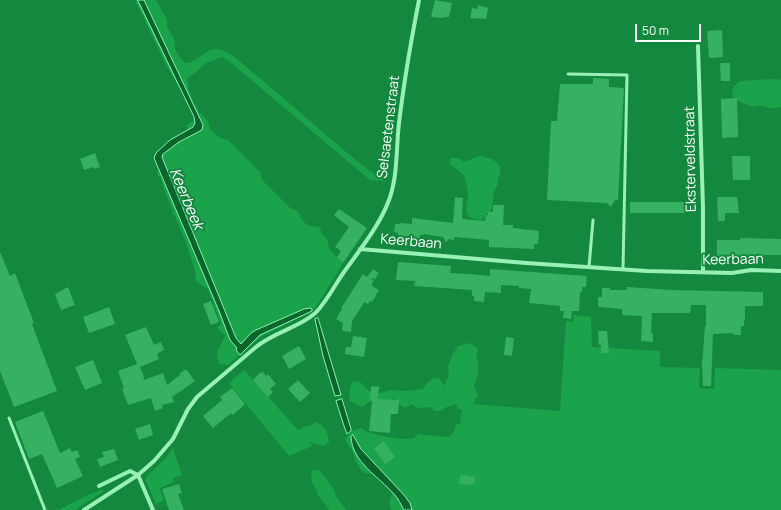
<!DOCTYPE html>
<html>
<head>
<meta charset="utf-8">
<style>
  body { margin:0 }
  #map { position:relative; width:781px; height:510px; overflow:hidden; background:#13883e; font-family:Manrope,sans-serif }
  canvas { display:block }
  .scale { position:absolute; left:635px; top:24px; width:66px; height:18px; box-sizing:border-box; border:2px solid #fff; border-top:0; padding-left:5px; font-size:12px; line-height:14px; white-space:nowrap; color:#fff; -webkit-text-stroke:3px #13883e; paint-order:stroke }
</style>
</head>
<body>
<div id="map">
<canvas width="781" height="510"></canvas>
<div class="scale">50 m</div>
</div>
<script>
const c = document.querySelector('canvas').getContext('2d');
c.lineJoin = 'round';
function fillPath(path, color) { c.fillStyle = color; c.fill(path, 'evenodd'); }
function trace(path, color, width, dash) { c.strokeStyle = color; c.lineWidth = width; c.lineCap = dash ? 'butt' : 'round'; c.setLineDash(dash || []); c.stroke(path); }
function label(font, color, halo, rows, align = 'center') {
  c.font = font + ' Manrope,sans-serif'; c.lineWidth = 4; c.setLineDash([]); c.textBaseline = 'middle'; c.strokeStyle = halo; c.fillStyle = color; for (const [text, x, y, turn = 0] of rows) {
    c.save(); c.translate(x, y); c.rotate((+turn || 0) * Math.PI / 180); c.textAlign = isNaN(turn) ? turn : align; if (halo) c.strokeText(text, 0, 0); c.fillText(text, 0, 0); c.restore();
  }
}
fillPath(new Path2D(`
  M 135,0 L 156,0 L 167,20 L 167,28 L 171,33 L 175,41 L 174,47 L 180,58 L 185,63 C 198,63 205,48 217,49 C 230,50 247,68 257,76 C 294,106 329,139 367,169 L 375,174 L 386,177 L 384,181 L 370,180 L 230,62 L 222,57 L 206,63 L 195,73 L 188,77 C 186,88 194,105 201,114 C 206,121 209,118 210,130 L 220,138 L 228,140 L 261,173 L 261,179 L 290,208 L 297,211 C 301,216 303,224 310,226 C 313,227 315,226 319,227 L 323,235 L 327,239 L 329,249 L 343,263 L 316,307 L 312,311 L 261,337 L 228,365 L 220,364 C 213,352 221,347 225,335 L 217,328 L 221,324 L 208,289 L 196,282 L 195,271 L 188,248 L 163,187 L 161,177 L 158,176 L 157,173 L 159,167 L 161,155 L 188,132 L 187,125 L 193,121 L 194,116 L 188,103 L 166,65 Z
  M 772,79 L 781,80 L 781,107 C 769,111 764,103 753,107 L 738,101 L 733,97 L 732,93 L 734,86 L 740,81 Z
  M 479,156 C 488,157 502,161 500,172 C 500,177 497,179 498,184 L 494,191 L 492,208 L 481,220 C 478,219 473,219 471,218 C 462,213 469,202 468,194 C 468,189 466,183 465,178 C 462,171 453,168 449,163 L 451,158 L 458,158 L 464,162 Z
  M 574,315 L 591,317 L 592,347 L 660,351 L 660,367 L 700,368 L 699,388 L 714,389 L 715,368 L 781,370 L 781,510 L 391,510 L 389,503 L 392,494 C 385,487 381,479 374,472 L 371,474 L 364,473 C 357,466 355,459 352,450 C 350,446 347,445 345,439 L 354,430 L 361,428 C 368,435 402,440 412,439 L 419,434 L 442,437 L 451,436 L 454,431 L 456,424 L 460,424 L 462,409 L 458,409 L 456,404 L 447,407 L 440,411 L 435,411 L 429,407 L 417,408 L 412,404 L 404,408 L 393,398 L 389,401 L 372,400 L 362,407 L 350,401 L 349,392 L 352,382 L 359,381 L 369,391 L 378,394 L 390,390 L 407,391 L 423,389 C 428,382 430,378 439,378 L 444,386 L 449,374 L 448,367 L 453,354 L 458,346 L 470,343 L 477,348 L 478,351 L 476,355 L 478,362 L 478,373 L 474,386 L 478,395 L 473,404 L 560,411 L 566,321 L 573,322 Z
  M 244,370 L 298,430 L 305,426 L 306,427 L 312,425 L 315,422 C 326,426 327,431 329,442 L 324,446 L 309,442 L 312,446 L 289,456 L 229,383 Z
  M 173,448 L 182,475 L 173,478 L 174,482 L 160,488 L 164,500 L 156,504 L 146,481 L 146,477 L 166,458 Z
  M 312,470 L 319,470 L 333,488 L 336,496 L 346,510 L 329,510 L 317,494 L 318,491 C 312,486 310,477 312,470 Z
  M 101,490 L 104,491 L 75,510 L 58,510 L 88,495 Z`), '#1ba34b');
const water = new Path2D(`
  M 138,0 L 144,0 L 203,125 L 202,130 L 179,142 L 163,154 L 162,157 L 236,338 L 241,344 L 251,333 L 256,330 L 304,309 L 310,308 L 312,309 L 312,311 L 260,335 L 240,355 L 236,350 L 237,348 L 230,340 L 219,311 L 154,158 L 156,153 L 170,140 L 193,127 L 195,123 L 194,117 Z
  M 318,318 L 341,395 L 335,396 L 323,356 L 315,319 Z
  M 342,399 L 351,429 L 351,431 L 347,434 L 344,426 L 336,401 Z
  M 353,435 L 361,449 L 404,495 L 410,503 L 412,510 L 404,510 C 401,505 398,498 394,494 C 379,477 352,462 351,437 Z`);
fillPath(water, '#0b652d');
trace(water, '#8af3ae', 1);
fillPath(new Path2D(`
  M 435,0 L 452,3 L 449,17 L 444,17 L 443,18 L 431,17 Z
  M 478,5 L 488,8 L 486,19 L 470,18 L 472,8 L 477,9 Z
  M 722,30 L 723,57 L 709,58 L 707,31 Z
  M 720,63 L 730,63 L 730,81 L 721,81 Z
  M 593,78 L 609,79 L 609,87 L 624,88 L 618,200 L 615,200 L 611,207 L 607,203 L 547,200 L 551,121 L 557,121 L 560,84 L 593,84 Z
  M 737,98 L 738,137 L 722,138 L 721,99 Z
  M 95,153 L 100,167 L 94,169 L 93,167 L 84,170 L 80,159 Z
  M 732,156 L 750,156 L 750,180 L 733,180 Z
  M 455,197 L 463,198 L 462,219 L 485,221 L 486,215 L 488,215 L 488,211 L 493,212 L 493,205 L 504,205 L 503,225 L 513,225 L 513,228 L 539,231 L 538,244 L 534,244 L 534,249 L 489,247 L 489,240 L 454,237 L 454,240 L 449,239 L 446,242 L 443,237 L 424,234 L 424,235 L 420,235 L 420,241 L 398,239 L 398,233 L 394,232 L 395,224 L 399,224 L 401,223 L 412,224 L 412,218 L 453,223 Z
  M 717,197 L 737,197 L 739,213 L 725,213 L 725,221 L 718,221 Z
  M 630,202 L 686,202 L 686,213 L 630,213 Z
  M 339,209 L 367,228 L 343,263 L 337,257 L 341,251 L 335,247 L 349,227 L 334,215 Z
  M 740,238 L 781,239 L 781,255 L 764,255 L 764,258 L 717,257 L 717,240 L 740,240 Z
  M 0,252 L 10,276 L 15,273 L 34,323 L 32,324 L 57,391 L 14,407 L 0,371 Z
  M 398,262 L 451,266 L 450,273 L 469,274 L 490,276 L 490,269 L 587,276 L 586,287 L 582,287 L 582,292 L 580,292 L 579,311 L 572,311 L 571,319 L 567,318 L 563,318 L 564,311 L 560,311 L 560,306 L 529,303 L 531,289 L 519,288 L 519,286 L 501,285 L 501,293 L 485,292 L 484,302 L 474,301 L 474,296 L 472,296 L 472,290 L 414,286 L 415,281 L 396,280 Z
  M 373,269 L 379,273 L 375,279 L 370,278 L 374,281 L 371,285 L 379,290 L 372,302 L 370,301 L 368,304 L 364,302 L 362,306 L 352,321 L 351,332 L 342,331 L 343,323 L 336,319 L 342,309 L 341,308 L 363,274 L 367,277 Z
  M 68,287 L 75,305 L 61,310 L 55,294 Z
  M 627,287 L 671,290 L 763,292 L 763,306 L 745,306 L 745,320 L 744,320 L 744,326 L 741,326 L 741,335 L 733,335 L 733,333 L 713,334 L 711,386 L 703,386 L 702,365 L 705,326 L 706,326 L 706,305 L 691,305 L 690,313 L 652,313 L 651,333 L 653,333 L 653,342 L 641,341 L 642,316 L 622,315 L 622,309 L 598,307 L 598,297 L 602,297 L 602,288 L 610,288 L 610,290 L 627,290 Z
  M 211,301 L 219,322 L 211,325 L 203,304 Z
  M 109,307 L 115,324 L 89,333 L 83,317 Z
  M 146,327 L 154,345 L 161,342 L 164,350 L 157,354 L 159,359 L 140,367 L 143,373 L 144,380 L 163,373 L 167,385 L 180,375 L 179,374 L 186,369 L 195,381 L 172,397 L 174,402 L 162,405 L 163,408 L 155,411 L 151,398 L 128,405 L 122,389 L 124,388 L 118,371 L 137,364 L 125,335 Z
  M 598,331 L 607,331 L 609,353 L 601,353 L 601,345 L 599,345 Z
  M 353,336 L 367,338 L 364,357 L 345,354 L 346,347 L 351,347 Z
  M 506,337 L 514,338 L 512,356 L 504,355 Z
  M 299,346 L 306,359 L 289,369 L 282,356 Z
  M 93,360 L 102,383 L 85,390 L 75,367 Z
  M 261,372 L 262,373 L 263,372 L 266,376 L 268,374 L 276,384 L 270,389 L 273,392 L 268,397 L 253,380 Z
  M 298,380 L 310,393 L 300,402 L 288,389 Z
  M 371,386 L 379,387 L 378,399 L 399,400 L 398,414 L 391,414 L 390,433 L 369,431 L 372,401 L 370,401 Z
  M 232,388 L 245,404 L 233,415 L 231,413 L 213,428 L 203,416 L 222,400 L 220,397 Z
  M 43,411 L 60,453 L 70,448 L 72,452 L 77,450 L 80,457 L 75,459 L 83,476 L 57,488 L 42,454 L 29,459 L 15,422 Z
  M 150,424 L 153,435 L 139,440 L 135,429 Z
  M 384,441 L 395,457 L 385,464 L 374,448 Z
  M 114,449 L 118,460 L 100,467 L 97,459 L 104,457 L 102,452 Z
  M 460,475 L 475,477 L 474,484 L 471,483 L 471,485 L 459,484 Z
  M 179,484 L 182,493 L 178,494 L 184,510 L 169,510 L 162,489 Z`), '#36b162');
trace(new Path2D(`
  M 568,74 L 627,75 L 623,269
  M 589,267 L 593,220
  M 9,418 L 45,510`), '#98f0b7', 3);
trace(new Path2D(`
  M 698,46 L 703,208 L 703,272
  M 360,249 L 526,263 L 647,271 L 732,273 L 751,270 L 781,271
  M 138,475 L 153,510
  M 99,486 L 130,471 L 138,475
  M 84,510 L 138,475 L 154,461 L 173,439 L 188,409 L 197,397 L 256,347 C 274,332 298,328 314,314 C 324,306 336,283 344,272 C 359,251 380,225 389,200 C 398,176 396,148 399,123 C 404,81 411,41 419,0`), '#98f0b7', 4);
label('14px', '#fff', '#13883e', [
  ["Selsaetenstraat",389,127,-83],
  ["Eksterveldstraat",691,159,-91],
  ["Keerbaan",411,242,5],
  ["Keerbaan",733,260,-1]
]);
label('italic 15px', '#fff', '#13883e', [
  ["Keerbeek",186,199,67]
]);
</script>
</body>
</html>
